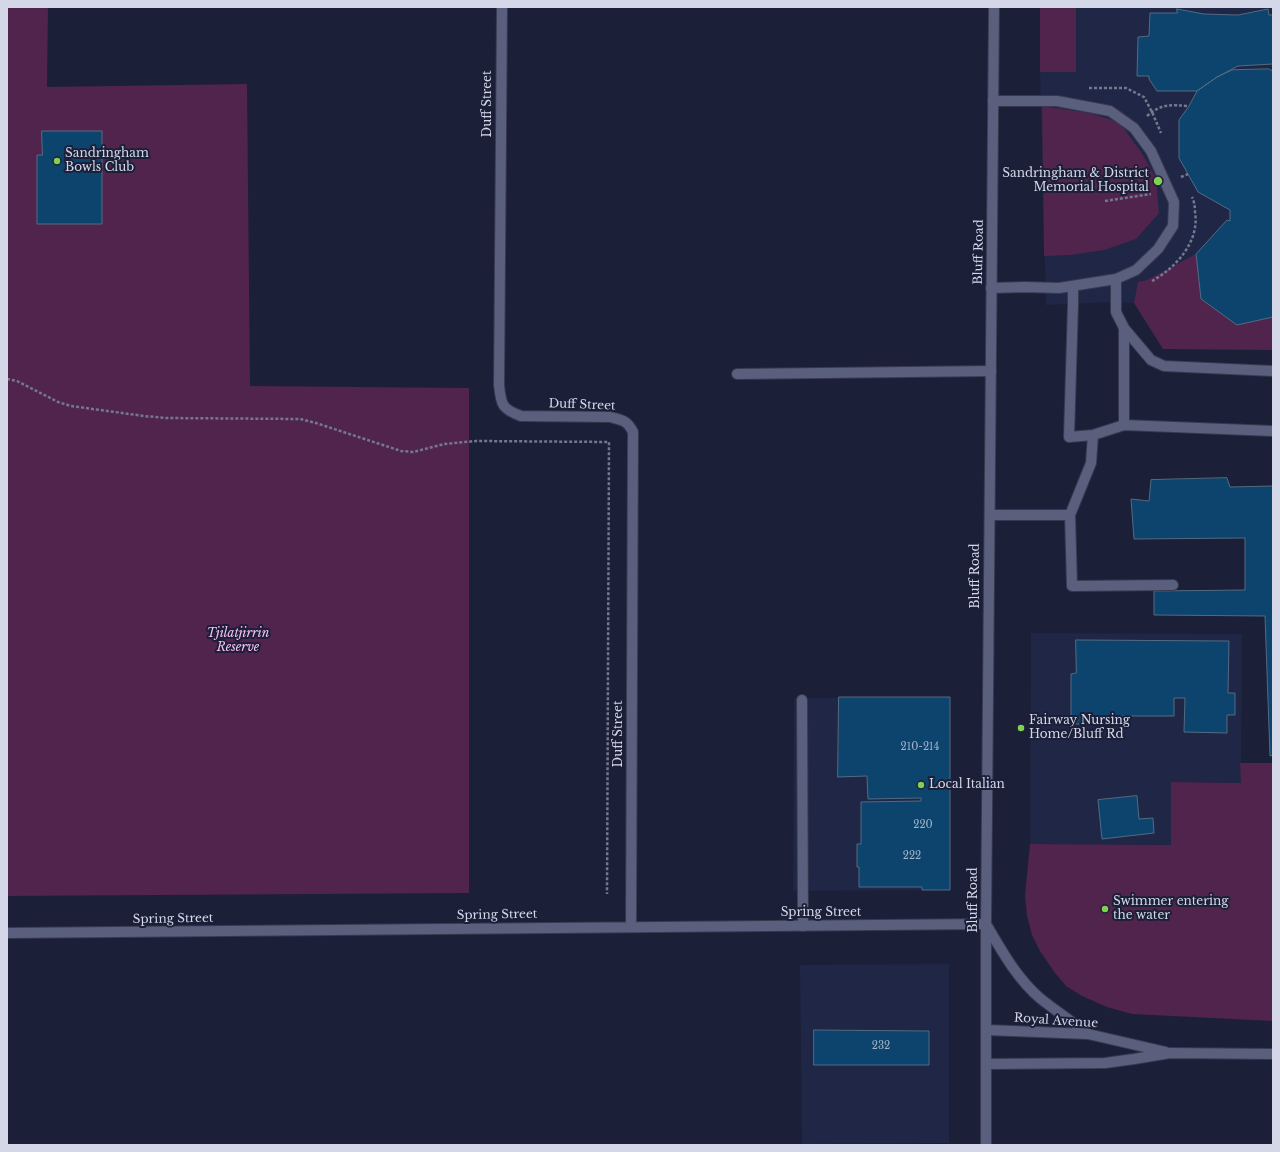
<!DOCTYPE html>
<html>
<head>
<meta charset="utf-8">
<style>
  body { margin:0 }
  #map { position:relative; width:1280px; height:1152px; overflow:hidden; background:#1b1f38; font-family:"Libre Baskerville",serif }
  canvas { display:block }
  .frame { position:absolute; inset:0; border:8px solid #d3d7e8; pointer-events:none }
</style>
</head>
<body>
<div id="map">
<canvas width="1280" height="1152"></canvas>
<div class="frame"></div>
</div>
<script>
const c = document.querySelector('canvas').getContext('2d');
c.lineJoin = 'round';
function fillPath(path, color) { c.fillStyle = color; c.fill(path, 'evenodd'); }
function trace(path, color, width, dash) { c.strokeStyle = color; c.lineWidth = width; c.lineCap = dash ? 'butt' : 'round'; c.setLineDash(dash || []); c.stroke(path); }
function label(font, color, halo, rows, align = 'center') {
  c.font = font + ' "Libre Baskerville",serif'; c.lineWidth = 4; c.setLineDash([]); c.textBaseline = 'middle'; c.strokeStyle = halo; c.fillStyle = color; for (const [text, x, y, turn = 0] of rows) {
    c.save(); c.translate(x, y); c.rotate((+turn || 0) * Math.PI / 180); c.textAlign = isNaN(turn) ? turn : align; if (halo) c.strokeText(text, 0, 0); c.fillText(text, 0, 0); c.restore();
  }
}
fillPath(new Path2D(`
  M 1076,7 L 1273,7 L 1273,350 L 1163,349 L 1134,303 L 1116,302 L 1046,305 L 1040,72 L 1076,71 Z
  M 1031,633 L 1242,634 L 1241,783 L 1172,782 L 1171,845 L 1030,844 Z
  M 950,697 L 950,890 L 793,891 L 794,698 Z
  M 949,964 L 949,1143 L 802,1144 L 800,965 Z`), '#202645');
fillPath(new Path2D(`
  M 7,7 L 48,7 L 47,87 L 247,84 L 250,386 L 469,388 L 469,893 L 7,896 Z
  M 1040,7 L 1076,7 L 1076,72 L 1040,72 Z
  M 1042,106 L 1089,113 L 1119,122 L 1141,152 L 1156,178 L 1159,213 L 1136,239 L 1104,250 L 1070,255 L 1044,256 Z
  M 1196,254 L 1237,325 L 1273,317 L 1273,350 L 1163,349 L 1134,303 L 1138,282 L 1147,280 Z
  M 1240,763 L 1273,763 L 1273,1021 L 1132,1014 L 1107,1007 L 1082,996 L 1066,986 L 1055,973 L 1040,951 L 1032,935 L 1027,916 L 1025,895 L 1030,844 L 1171,845 L 1171,782 L 1241,783 Z`), '#50244d');
const building = new Path2D(`
  M 1177,9 L 1204,14 L 1238,15 L 1268,9 L 1269,15 L 1273,15 L 1273,64 L 1238,66 L 1217,77 L 1197,91 L 1157,91 L 1149,79 L 1149,76 L 1137,76 L 1138,37 L 1149,36 L 1150,13 L 1177,13 Z
  M 1269,69 L 1273,71 L 1273,317 L 1237,325 L 1201,299 L 1196,254 L 1227,220 L 1230,221 L 1230,210 L 1198,192 L 1179,158 L 1179,120 L 1189,106 L 1197,91 L 1217,77 L 1232,70 Z
  M 42,131 L 102,131 L 102,224 L 37,224 L 37,155 L 42,155 Z
  M 1227,478 L 1230,487 L 1273,486 L 1273,755 L 1270,756 L 1265,616 L 1154,615 L 1154,591 L 1245,590 L 1245,538 L 1134,539 L 1131,499 L 1149,501 L 1151,480 Z
  M 1076,640 L 1229,641 L 1228,693 L 1235,693 L 1235,715 L 1227,715 L 1227,733 L 1184,732 L 1185,698 L 1174,698 L 1174,716 L 1120,716 L 1120,724 L 1071,724 L 1071,674 L 1076,673 Z
  M 839,697 L 950,697 L 950,890 L 922,890 L 922,887 L 859,887 L 859,867 L 857,867 L 857,844 L 861,844 L 861,802 L 921,801 L 921,798 L 868,799 L 867,776 L 838,777 Z
  M 1137,796 L 1139,819 L 1153,818 L 1154,833 L 1102,839 L 1098,800 Z
  M 814,1030 L 929,1031 L 929,1065 L 814,1065 Z`);
fillPath(building, '#0d446e');
trace(building, '#526b82', 1);
const service = new Path2D(`
  M 1116,279 L 1116,312 L 1124,328 L 1124,425
  M 1073,286 L 1073,304 L 1069,437 L 1093,435 L 1124,425 L 1273,431
  M 991,288 L 1025,287 L 1059,288 L 1116,279 L 1136,270 L 1158,249 L 1173,226 L 1174,202 L 1151,151 L 1134,128 L 1110,111 L 1057,101 L 993,101
  M 1124,328 L 1151,360 L 1164,366 L 1273,371
  M 737,374 L 991,371
  M 1093,435 L 1091,463 L 1070,515 L 1072,586 L 1173,585
  M 990,515 L 1070,515
  M 802,700 L 803,926`);
const minor = new Path2D(`
  M 502,7 L 499,385 C 501,405 502,409 521,416 L 610,417 C 622,420 627,420 633,432 L 631,927
  M 7,933 L 986,924`);
const tertiary = new Path2D(`
  M 986,924 C 1002,951 1017,979 1041,999 C 1056,1011 1073,1022 1088,1034
  M 987,1030 L 1088,1034 L 1166,1052
  M 987,1064 L 1105,1063 L 1134,1059 L 1170,1053 L 1273,1054`);
const secondary = new Path2D(`
  M 986,1145 L 986,924 L 994,7`);
trace(service, '#373a4f', 12);
trace(minor, '#373a4f', 12);
trace(tertiary, '#373a4f', 12);
trace(secondary, '#373a4f', 12);
trace(new Path2D(`
  M 1089,88 L 1126,88 L 1144,97 L 1152,112 L 1161,133
  M 1147,116 C 1162,103 1171,105 1189,106
  M 1181,177 L 1188,174
  M 1105,201 L 1151,194
  M 1152,281 C 1176,268 1200,241 1195,212 C 1195,206 1194,201 1192,197
  M 7,379 L 17,381 L 58,402 L 71,406 L 144,416 L 166,418 L 300,419 L 316,423 L 401,451 L 413,452 L 444,444 L 476,441 L 609,442 L 607,894`), '#74788d', 2.5, [3, 2]);
trace(service, '#595f7d', 10);
trace(minor, '#595f7d', 10);
trace(tertiary, '#595f7d', 10);
trace(secondary, '#595f7d', 10);
for (const [x, y, r, color] of [
  [57,161,4,"#80d051"],
  [1158,181,5,"#80d051"],
  [1021,728,4,"#80d051"],
  [921,785,4,"#80d051"],
  [1105,909,4,"#80d051"]
]) { const dot = new Path2D(); dot.arc(x, y, r, 0, 2 * Math.PI); c.fillStyle = color; c.fill(dot); trace(dot, '#1b1f38', 1.5); }
label('10px', '#a2b2ca', null, [
  ["210-214",920,747],
  ["220",923,825],
  ["222",912,856],
  ["232",881,1046]
]);
label('12px', '#d3d7e8', '#1b1f38', [
  ["Duff Street",488,104,-90],
  ["Bluff Road",979,252,-89],
  ["Duff Street",582,405,2],
  ["Bluff Road",976,576,-90],
  ["Duff Street",619,734,-90],
  ["Bluff Road",974,900,-90],
  ["Spring Street",821,913],
  ["Spring Street",497,915,-1],
  ["Spring Street",173,919,-1],
  ["Royal Avenue",1056,1021,4]
]);
label('12px', '#d3d7e8', '#1b1f38', [
  ["Sandringham",65,154],
  ["Bowls Club",65,168],
  ["Sandringham & District",1149,174,"right"],
  ["Memorial Hospital",1149,188,"right"],
  ["Fairway Nursing",1029,721],
  ["Home/Bluff Rd",1029,735],
  ["Local Italian",929,785],
  ["Swimmer entering",1113,902],
  ["the water",1113,916]
], 'left');
label('italic 12px', '#fbc0f5', '#1b1f38', [
  ["Tjilatjirrin",238,634],
  ["Reserve",238,648]
]);
</script>
</body>
</html>
